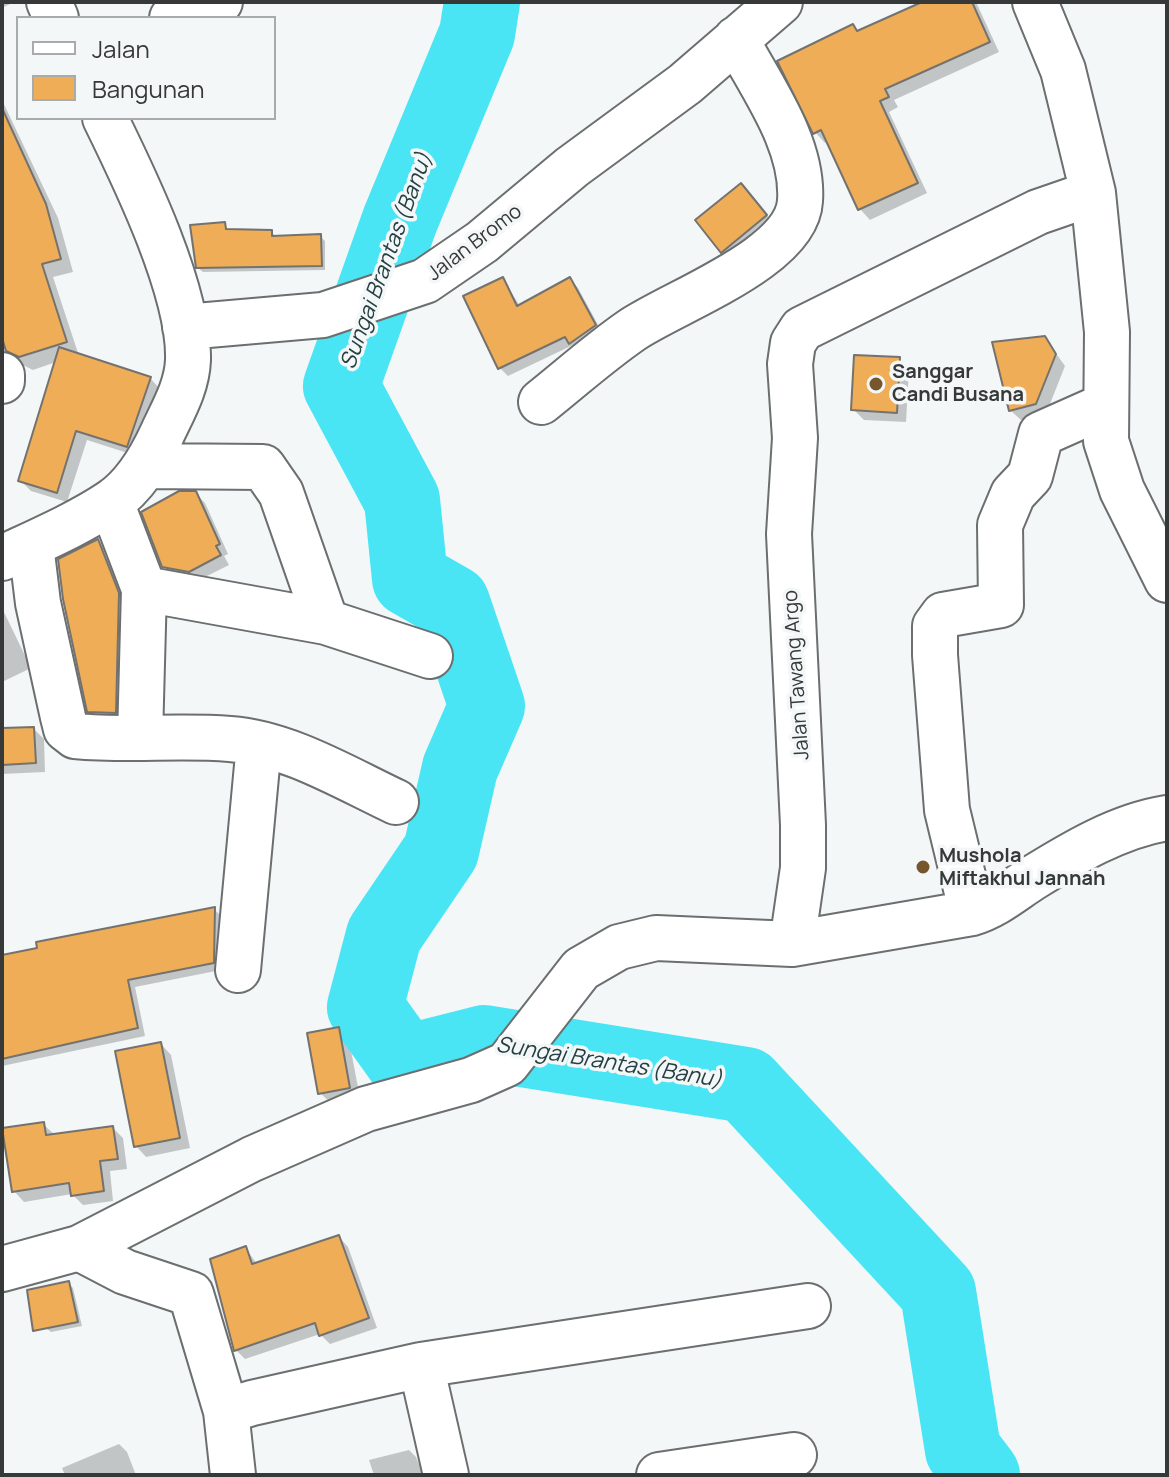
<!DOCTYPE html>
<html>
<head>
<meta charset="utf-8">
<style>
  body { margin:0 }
  #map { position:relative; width:1169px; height:1477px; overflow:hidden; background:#f3f7f8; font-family:Manrope,sans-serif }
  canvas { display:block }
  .frame { position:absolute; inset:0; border:4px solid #373939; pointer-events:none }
  .legend { position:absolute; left:16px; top:16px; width:260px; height:104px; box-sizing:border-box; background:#f3f7f8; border:2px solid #a8abac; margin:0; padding:10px 14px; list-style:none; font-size:24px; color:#373939 }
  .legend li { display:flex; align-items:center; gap:16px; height:40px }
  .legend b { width:40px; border:2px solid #a8abac }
</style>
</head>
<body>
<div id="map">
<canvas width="1169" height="1477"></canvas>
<div class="frame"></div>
<ul class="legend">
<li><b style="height:10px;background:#fff"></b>Jalan</li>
<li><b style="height:22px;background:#eead56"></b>Bangunan</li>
</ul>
</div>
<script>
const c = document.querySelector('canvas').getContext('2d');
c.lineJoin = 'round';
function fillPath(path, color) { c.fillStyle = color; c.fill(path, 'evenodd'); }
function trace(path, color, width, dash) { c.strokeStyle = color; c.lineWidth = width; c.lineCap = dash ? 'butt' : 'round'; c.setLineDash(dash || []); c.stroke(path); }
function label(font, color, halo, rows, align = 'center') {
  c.font = font + ' Manrope,sans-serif'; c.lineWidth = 7; c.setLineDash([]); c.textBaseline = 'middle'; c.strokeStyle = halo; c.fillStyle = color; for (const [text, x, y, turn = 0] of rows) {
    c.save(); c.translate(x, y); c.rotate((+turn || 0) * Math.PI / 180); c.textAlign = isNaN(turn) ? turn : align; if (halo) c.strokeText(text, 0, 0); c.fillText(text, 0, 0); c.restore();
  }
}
fillPath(new Path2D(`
  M 2,2 L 14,2 L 2,8 Z
  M 926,2 L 976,2 L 999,52 L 894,100 L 898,107 L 889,112 L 927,193 L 870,220 L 860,209 L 828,141 L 825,143 L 815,132 L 852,26 L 859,32 Z
  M 2,100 L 58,218 L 73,272 L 53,277 L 79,356 L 150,378 L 160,389 L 137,456 L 87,440 L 67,502 L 31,491 L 20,480 L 56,362 L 33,370 L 17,362 L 2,368 Z
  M 741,185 L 776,226 L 733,261 L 723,251 Z
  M 224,224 L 229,231 L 271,232 L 277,237 L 320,236 L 325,241 L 325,270 L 203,272 L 198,268 Z
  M 570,279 L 578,288 L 603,334 L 579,351 L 573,345 L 508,376 L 499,367 L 503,280 L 520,306 Z
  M 1045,338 L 1065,366 L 1046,414 L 1021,420 L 1010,410 Z
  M 899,359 L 909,370 L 906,422 L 864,420 L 853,409 Z
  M 195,493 L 205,503 L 228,554 L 224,556 L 229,565 L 199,580 L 174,576 L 164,566 Z
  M 98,541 L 111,554 L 131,608 L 128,725 L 103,724 L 89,711 Z
  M 2,608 L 31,668 L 2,682 Z
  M 34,729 L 44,739 L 45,772 L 2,774 L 2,730 Z
  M 215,910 L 222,917 L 221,970 L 135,987 L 145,1036 L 2,1066 L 2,957 Z
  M 339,1029 L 349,1040 L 360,1098 L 331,1103 L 320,1093 Z
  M 161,1044 L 171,1055 L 190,1148 L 146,1157 L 136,1146 Z
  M 43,1124 L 54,1134 L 113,1128 L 123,1138 L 127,1169 L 110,1171 L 113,1201 L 83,1205 L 72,1194 L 24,1202 L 14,1191 Z
  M 339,1237 L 348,1247 L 377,1328 L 330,1344 L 320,1334 L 245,1359 L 236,1350 L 246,1249 L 257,1264 Z
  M 68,1283 L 73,1288 L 82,1326 L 51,1332 L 46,1328 Z
  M 119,1444 L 127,1452 L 136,1475 L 65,1475 L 62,1468 Z
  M 409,1450 L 416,1457 L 423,1475 L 374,1475 L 369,1460 Z`), '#0003');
trace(new Path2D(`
  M 482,2 L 477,34 L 400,220 L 341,386 L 402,500 L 410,579 L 452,603 L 487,706 L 460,768 L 441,851 L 384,935 L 365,1007 L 405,1063 L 484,1043 L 746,1085 L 938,1292 L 963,1450 L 982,1475`), '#4ae5f5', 76);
const building = new Path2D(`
  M 922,2 L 972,2 L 990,42 L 885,89 L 889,97 L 880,101 L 918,183 L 858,210 L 821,130 L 813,134 L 777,61 L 853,24 L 857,31 Z
  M 2,108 L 46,204 L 61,259 L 42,264 L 67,342 L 19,357 L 6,351 L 2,338 Z
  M 741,183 L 767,215 L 721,253 L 695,220 Z
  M 225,222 L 226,229 L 272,230 L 272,236 L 321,234 L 322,266 L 196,268 L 190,225 Z
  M 503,277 L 517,306 L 570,277 L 596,325 L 569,344 L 565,337 L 498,369 L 463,296 Z
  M 1045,336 L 1056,354 L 1036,404 L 1009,411 L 992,342 Z
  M 59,347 L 151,377 L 127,447 L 76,431 L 57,493 L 18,481 Z
  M 854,355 L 900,357 L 897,413 L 851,410 Z
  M 179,491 L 196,491 L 220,544 L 216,546 L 221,555 L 189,572 L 162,567 L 141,512 Z
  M 98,539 L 119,593 L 116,713 L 87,712 L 63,599 L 58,559 Z
  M 34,727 L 36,763 L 2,765 L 2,728 Z
  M 215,907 L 214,963 L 128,980 L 138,1028 L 2,1059 L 2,955 L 37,948 L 36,942 Z
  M 339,1027 L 350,1088 L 318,1094 L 307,1033 Z
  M 161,1042 L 180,1138 L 134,1147 L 115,1051 Z
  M 44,1122 L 46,1135 L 113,1126 L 118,1159 L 100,1161 L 104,1191 L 71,1196 L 69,1183 L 12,1192 L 2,1128 Z
  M 339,1235 L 369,1318 L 319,1336 L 315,1323 L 234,1351 L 210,1259 L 246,1246 L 252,1264 Z
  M 69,1281 L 78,1322 L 33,1331 L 27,1290 Z`);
fillPath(building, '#eead56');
trace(building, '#74726f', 2);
const street = new Path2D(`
  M 49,2 L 56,18
  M 1035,2 L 1063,70 L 1093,193 L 1107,332 L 1106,441 L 1122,490 L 1167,580
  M 172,18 L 220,2
  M 185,327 L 323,315 L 425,281 L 482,242 L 572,167 L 685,84 L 780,2
  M 2,375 L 2,381
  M 541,402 C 571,378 600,352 632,330 C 675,301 797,258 800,201 C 804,144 762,88 736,39
  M 146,466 L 263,467 L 281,493 L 326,622
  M 111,502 L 144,589
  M 31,545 L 38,603 L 63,717 L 66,729 L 75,736 C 127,741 178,735 230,739 C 287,743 345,778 396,802
  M 2,558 C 38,541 78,524 111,502 C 135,486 150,460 162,434 C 173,410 187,387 188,360 C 190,292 135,179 105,118
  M 140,738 L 144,589 L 326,622 L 430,656
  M 972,913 L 947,810 L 935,655 L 935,626 L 943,615 L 1001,605 L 1000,525 L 1013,494 L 1030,476 L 1041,434 L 1104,406
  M 792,944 L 803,868 L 803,825 L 789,534 L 795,438 L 790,364 L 793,343 L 802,329 L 1038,212 L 1093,193
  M 238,970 L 259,744
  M 79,1248 L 125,1272 L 191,1294 L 226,1411
  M 2,1269 L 79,1248 L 252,1159 L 366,1109 L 471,1080 L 507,1064 L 581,969 L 619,947 L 656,938 L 792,944 L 972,913 C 995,906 1011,892 1031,879 C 1073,853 1118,826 1167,818
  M 421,1365 L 446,1475
  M 233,1475 L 226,1411 L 252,1403 L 421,1365 L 808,1306
  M 659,1475 L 794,1455`);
trace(street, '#6b6f6f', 48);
trace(street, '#fff', 44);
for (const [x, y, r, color] of [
  [876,384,8,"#76562c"],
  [923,867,8,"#76562c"]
]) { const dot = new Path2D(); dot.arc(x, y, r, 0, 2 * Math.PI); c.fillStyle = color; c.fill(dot); trace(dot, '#f3f7f8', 3); }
label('20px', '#373939', '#f3f7f8', [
  ["Jalan Bromo",475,243,-37],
  ["Jalan Tawang Argo",797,675,-94]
]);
label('bold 20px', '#373939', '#f3f7f8', [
  ["Sanggar",892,372],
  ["Candi Busana",892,395],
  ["Mushola",939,856],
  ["Miftakhul Jannah",939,879]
], 'left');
label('italic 22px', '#263f42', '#f3f7f8', [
  ["Sungai Brantas (Banu)",387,261,-70],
  ["Sungai Brantas (Banu)",609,1063,9]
]);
</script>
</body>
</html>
